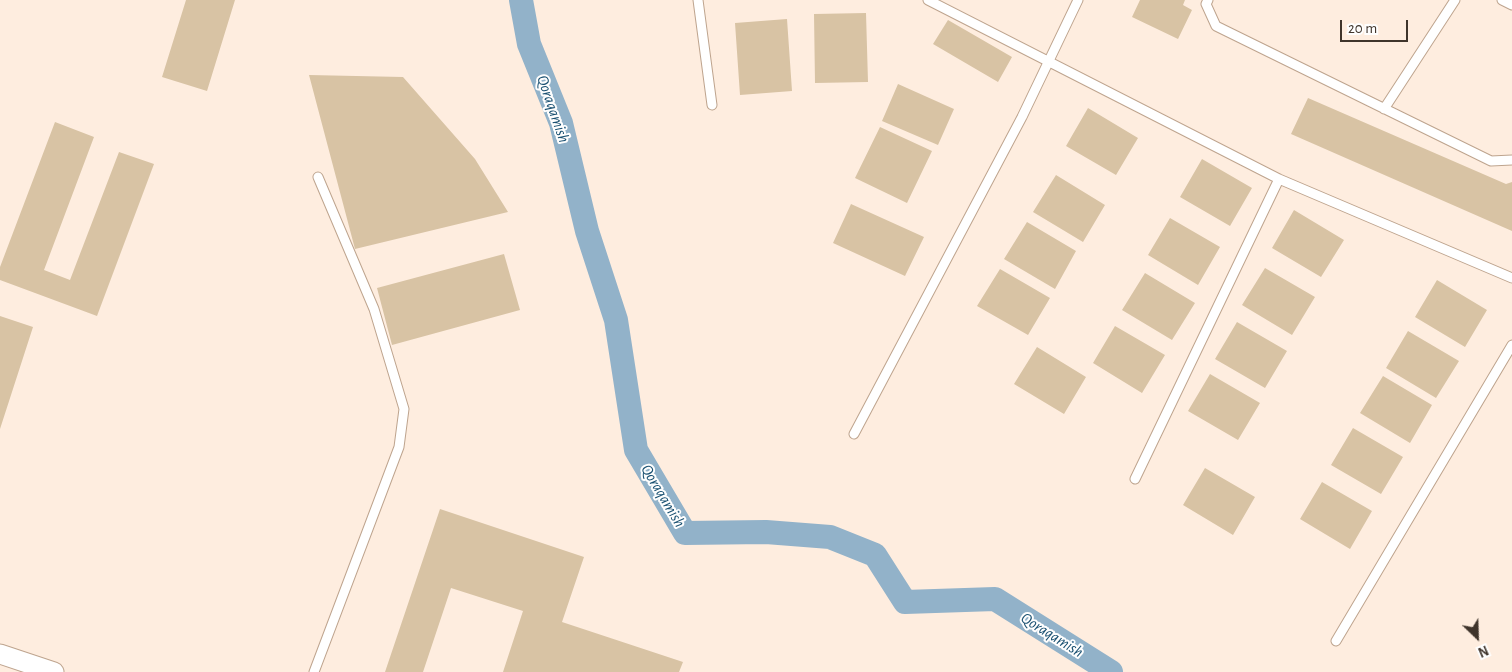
<!DOCTYPE html>
<html>
<head>
<meta charset="utf-8">
<style>
  body { margin:0 }
  #map { position:relative; width:1512px; height:672px; overflow:hidden; background:#feeddf; font-family:"Alegreya Sans",sans-serif }
  canvas { display:block }
  .north { position:absolute; left:1452px; top:612px; width:50px; height:50px; -webkit-text-stroke:4px #fefefe; paint-order:stroke; rotate:156deg; font-size:14px; font-weight:700; line-height:20px; text-align:center; color:#3f342b }
  .north::after { content:''; display:block; margin:auto; width:18px; height:22px; background:#3f342b; clip-path:polygon(50% 0,100% 100%,50% 72%,0 100%) }
  .scale { position:absolute; left:1340px; top:20px; width:68px; height:22px; box-sizing:border-box; border:2px solid #3f342b; border-top:0; padding-left:6px; font-size:15px; line-height:18px; white-space:nowrap; color:#3f342b; -webkit-text-stroke:4px #fefefe; paint-order:stroke }
</style>
</head>
<body>
<div id="map">
<canvas width="1512" height="672"></canvas>
<div class="north">N</div>
<div class="scale">20 m</div>
</div>
<script>
const c = document.querySelector('canvas').getContext('2d');
c.lineJoin = 'round';
function trace(path, color, width, dash) { c.strokeStyle = color; c.lineWidth = width; c.lineCap = dash ? 'butt' : 'round'; c.setLineDash(dash || []); c.stroke(path); }
function fillPath(path, color) { c.fillStyle = color; c.fill(path, 'evenodd'); }
function label(font, color, halo, rows, align = 'center') {
  c.font = font + ' "Alegreya Sans",sans-serif'; c.lineWidth = 4; c.setLineDash([]); c.textBaseline = 'middle'; c.strokeStyle = halo; c.fillStyle = color; for (const [text, x, y, turn = 0] of rows) {
    c.save(); c.translate(x, y); c.rotate((+turn || 0) * Math.PI / 180); c.textAlign = isNaN(turn) ? turn : align; if (halo) c.strokeText(text, 0, 0); c.fillText(text, 0, 0); c.restore();
  }
}
trace(new Path2D(`
  M 521,0 L 529,44 L 561,123 L 587,231 L 616,320 L 636,450 L 685,533 L 766,532 L 830,537 L 875,555 L 905,602 L 995,599 L 1111,672`), '#92b2c9', 24);
fillPath(new Path2D(`
  M 186,0 L 235,0 L 207,91 L 162,77 Z
  M 1140,0 L 1185,0 L 1183,5 L 1192,10 L 1178,39 L 1132,17 Z
  M 866,13 L 868,82 L 815,83 L 814,14 Z
  M 787,19 L 792,91 L 740,95 L 735,23 Z
  M 948,20 L 1012,57 L 998,82 L 933,44 Z
  M 309,75 L 403,77 L 475,159 L 508,212 L 355,249 Z
  M 898,84 L 954,109 L 938,145 L 882,121 Z
  M 1308,98 L 1506,184 L 1512,182 L 1512,231 L 1291,134 Z
  M 1088,108 L 1138,138 L 1116,175 L 1066,146 Z
  M 55,122 L 94,137 L 44,270 L 70,280 L 119,152 L 154,164 L 97,316 L 0,280 L 0,267 Z
  M 880,127 L 932,151 L 907,203 L 855,178 Z
  M 1202,159 L 1252,188 L 1230,226 L 1180,197 Z
  M 1056,175 L 1105,205 L 1083,242 L 1033,212 Z
  M 851,204 L 924,237 L 905,276 L 833,243 Z
  M 1294,210 L 1344,240 L 1321,277 L 1272,248 Z
  M 1170,218 L 1220,247 L 1198,285 L 1148,255 Z
  M 1027,222 L 1076,251 L 1055,289 L 1004,259 Z
  M 504,254 L 520,310 L 392,345 L 377,288 Z
  M 1265,268 L 1315,297 L 1292,335 L 1242,305 Z
  M 1000,269 L 1050,298 L 1028,335 L 977,306 Z
  M 1145,273 L 1195,303 L 1172,340 L 1122,310 Z
  M 1437,280 L 1487,310 L 1465,347 L 1415,317 Z
  M 0,316 L 33,327 L 0,429 Z
  M 1237,322 L 1287,351 L 1265,388 L 1215,359 Z
  M 1115,326 L 1165,355 L 1142,393 L 1093,363 Z
  M 1408,331 L 1459,361 L 1436,398 L 1386,368 Z
  M 1037,347 L 1086,377 L 1064,414 L 1014,384 Z
  M 1210,374 L 1260,403 L 1238,440 L 1188,411 Z
  M 1383,376 L 1432,405 L 1410,443 L 1360,413 Z
  M 1353,428 L 1403,457 L 1381,494 L 1331,465 Z
  M 1205,468 L 1255,497 L 1233,535 L 1183,505 Z
  M 1322,482 L 1372,511 L 1350,549 L 1300,519 Z
  M 440,509 L 584,557 L 562,622 L 683,662 L 679,672 L 503,672 L 523,611 L 451,588 L 423,672 L 385,672 Z`), '#d8c3a4');
const lane = new Path2D(`
  M 698,0 L 712,105
  M 928,0 L 1279,179 L 1512,278
  M 1208,0 L 1206,4 L 1216,26 L 1491,161 L 1512,160
  M 1502,0 L 1512,5
  M 1384,109 L 1455,0
  M 854,434 L 1022,117 L 1078,0
  M 1135,479 L 1279,179
  M 1336,641 L 1512,345
  M 314,672 L 399,447 L 404,409 L 374,309 L 318,177`);
const street = new Path2D(`
  M 0,654 L 54,672`);
trace(lane, '#bea48e', 11);
trace(street, '#bea48e', 21);
trace(lane, '#fff', 9);
trace(street, '#fff', 19);
label('italic 16px', '#195071', '#fefefe', [
  ["Qoraqamish",553,109,71],
  ["Qoraqamish",663,496,59],
  ["Qoraqamish",1052,635,32]
]);
</script>
</body>
</html>
